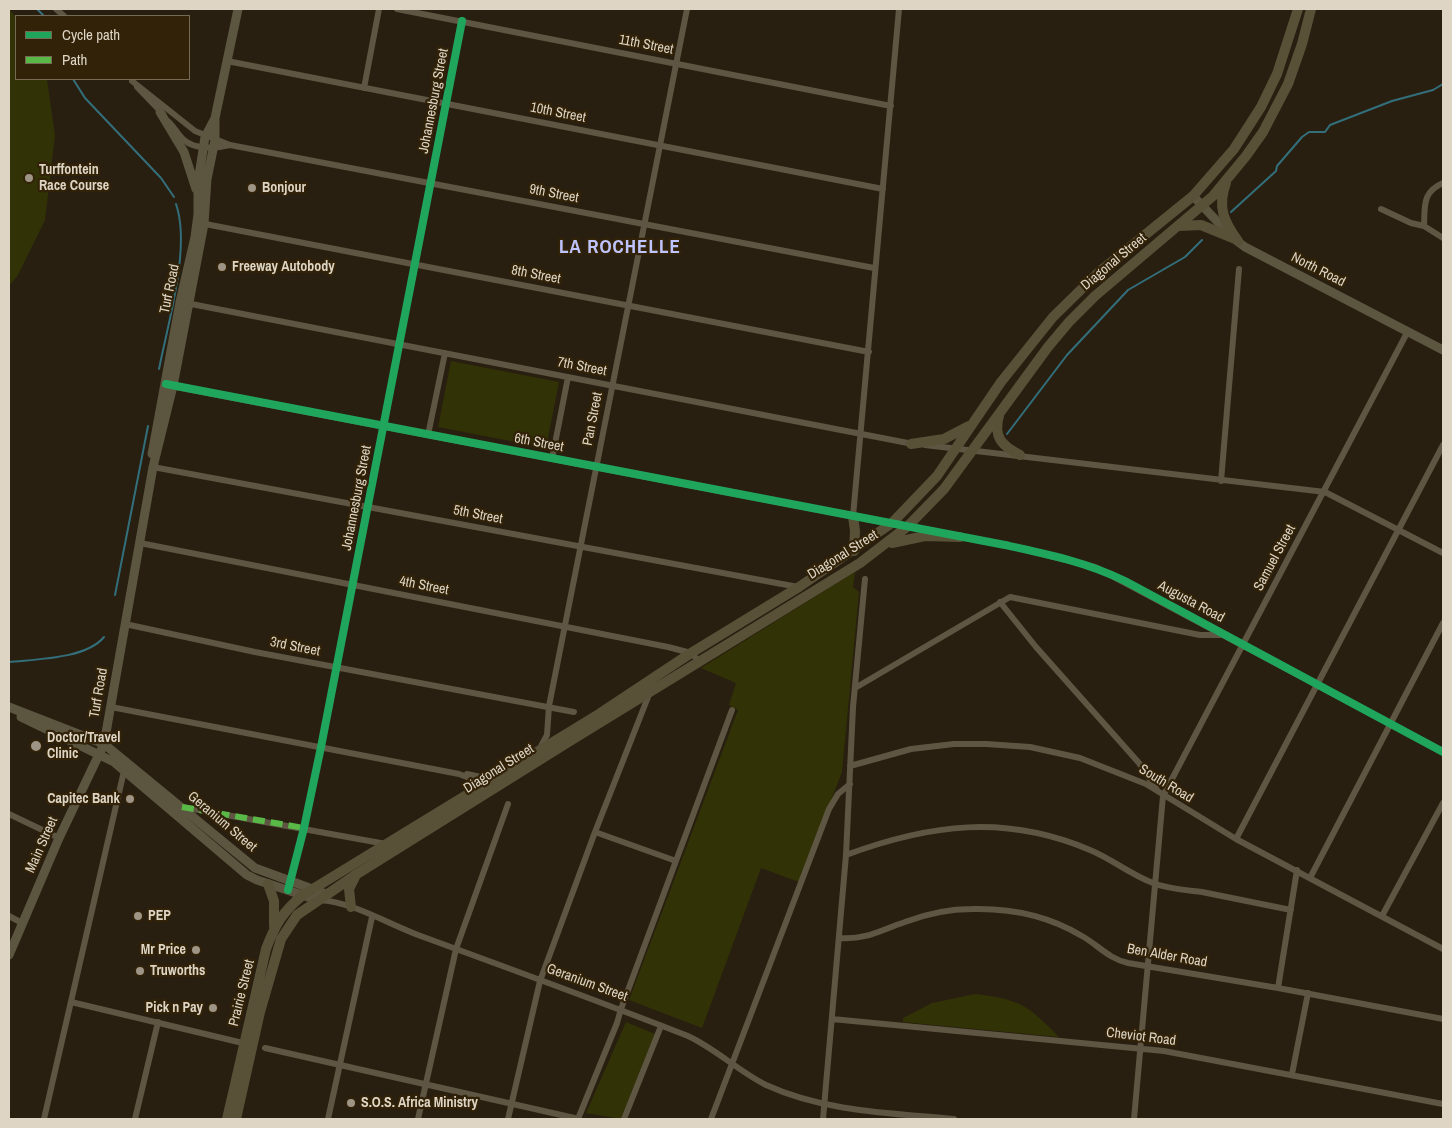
<!DOCTYPE html>
<html>
<head>
<meta charset="utf-8">
<style>
  body { margin:0 }
  #map { position:relative; width:1452px; height:1128px; overflow:hidden; background:#281f11; font-family:"Archivo Narrow",sans-serif }
  canvas { display:block }
  .frame { position:absolute; inset:0; border:10px solid #ded5c5; pointer-events:none }
  .legend { position:absolute; left:15px; top:15px; width:175px; height:65px; box-sizing:border-box; background:#312208; border:1px solid #766a54; margin:0; padding:6px 9px; list-style:none; font-size:15px; color:#ded5c5 }
  .legend li { display:flex; align-items:center; gap:10px; height:25px }
  .legend b { width:25px; border:1px solid #766a54 }
</style>
</head>
<body>
<div id="map">
<canvas width="1452" height="1128"></canvas>
<div class="frame"></div>
<ul class="legend">
<li><b style="height:6px;background:#20a55d"></b>Cycle path</li>
<li><b style="height:6px;background:#58b947"></b>Path</li>
</ul>
</div>
<script>
const c = document.querySelector('canvas').getContext('2d');
c.lineJoin = 'round';
function fillPath(path, color) { c.fillStyle = color; c.fill(path, 'evenodd'); }
function trace(path, color, width, dash) { c.strokeStyle = color; c.lineWidth = width; c.lineCap = dash ? 'butt' : 'round'; c.setLineDash(dash || []); c.stroke(path); }
function label(font, color, halo, rows, align = 'center') {
  c.font = font + ' "Archivo Narrow",sans-serif'; c.lineWidth = 4.5; c.setLineDash([]); c.textBaseline = 'middle'; c.strokeStyle = halo; c.fillStyle = color; for (const [text, x, y, turn = 0] of rows) {
    c.save(); c.translate(x, y); c.rotate((+turn || 0) * Math.PI / 180); c.textAlign = isNaN(turn) ? turn : align; if (halo) c.strokeText(text, 0, 0); c.fillText(text, 0, 0); c.restore();
  }
}
fillPath(new Path2D(`
  M 9,9 L 16,17 L 16,79 L 47,79 L 55,136 L 45,220 L 18,275 L 9,286 Z
  M 451,361 L 559,382 L 546,448 L 438,427 Z
  M 855,572 L 853,587 L 859,592 L 842,772 L 799,882 L 761,868 L 702,1028 L 629,1000 L 738,710 L 729,705 L 736,683 L 701,668 Z
  M 975,994 C 1020,999 1029,1006 1059,1037 L 903,1022 L 903,1018 L 932,1003 Z
  M 626,1022 L 655,1034 L 621,1119 L 586,1113 Z`), '#313205');
trace(new Path2D(`
  M 37,9 L 44,16
  M 73,79 L 85,98 L 161,178 L 174,197
  M 1231,212 L 1276,171 L 1277,166 L 1302,137 L 1309,132 L 1325,132 L 1330,125 L 1392,101 L 1433,90 L 1443,84
  M 159,369 C 168,323 191,247 176,204
  M 1007,434 L 1067,355 L 1128,290 L 1185,257 L 1202,240
  M 115,595 L 148,426
  M 9,662 C 36,659 86,659 104,637`), '#336f7b', 2);
trace(new Path2D(`
  M 56,9 L 64,16
  M 397,9 L 891,106
  M 227,61 L 883,189
  M 132,81 L 195,131 L 230,145 L 874,268
  M 137,87 L 163,114
  M 364,88 L 379,9
  M 169,122 C 175,128 178,135 184,140 C 195,150 217,148 230,145
  M 1381,209 L 1411,223 L 1424,226 L 1443,238
  M 200,223 L 869,352
  M 1424,226 C 1425,206 1422,192 1443,183
  M 186,303 L 913,444
  M 171,386 L 939,533
  M 428,435 L 445,353
  M 925,445 L 1325,492 L 1443,553
  M 552,459 L 568,377
  M 153,467 L 798,587
  M 1221,481 L 1239,269
  M 853,516 L 899,9
  M 957,536 L 1005,545 L 1095,567 L 1443,752
  M 140,543 L 668,647 L 691,653 L 699,661
  M 1000,602 L 1036,647 L 1139,763 L 1157,790
  M 125,624 L 255,652 L 574,712
  M 855,688 L 1010,597 L 1200,635 L 1226,635
  M 111,707 L 459,774 L 472,779 L 481,788
  M 540,748 L 547,735 L 549,706 L 687,9
  M 850,766 L 911,749 L 954,744 L 986,744 L 1030,747 L 1080,758 L 1146,784 L 1236,839 L 1443,949
  M 467,774 L 490,779
  M 182,807 L 386,844
  M 9,814 L 59,838
  M 595,832 L 676,861
  M 1236,839 L 1443,445
  M 846,855 C 930,824 1005,814 1090,850 C 1112,859 1131,875 1153,883 C 1168,889 1186,890 1202,892 C 1232,898 1261,904 1291,910
  M 1310,878 L 1443,623
  M 288,890 L 304,828 L 321,747 L 462,21
  M 319,900 C 353,902 386,923 418,935 C 508,968 599,1001 688,1036 C 716,1049 738,1071 766,1085 C 825,1112 891,1113 954,1119
  M 9,916 L 22,923
  M 1382,916 L 1443,803
  M 840,938 C 866,940 881,930 905,922 C 926,914 950,909 972,909 C 1010,908 1049,916 1082,936 C 1098,945 1109,959 1128,963 L 1278,988 L 1443,1019
  M 1278,988 L 1297,870
  M 71,1002 L 247,1044
  M 832,1019 L 1164,1051 L 1443,1104
  M 265,1048 L 579,1119
  M 1292,1074 L 1308,993
  M 44,1119 L 124,771
  M 135,1119 L 158,1022
  M 328,1119 L 372,917
  M 418,1119 L 456,949 L 508,804
  M 508,1119 L 540,981 L 595,832 L 650,692
  M 578,1119 L 617,1023 L 621,1009 L 732,710
  M 624,1119 L 661,1026
  M 711,1119 L 829,809 L 838,794 L 850,784
  M 823,1119 L 846,855 L 853,707 L 865,579
  M 1134,1119 L 1163,796 L 1408,331`), '#5e5642', 6);
trace(new Path2D(`
  M 160,112 L 184,152 L 196,189
  M 1193,196 L 1233,238 L 1245,247 L 1443,350
  M 152,454 L 180,302 L 195,237 L 198,214 L 198,182 L 205,137 L 214,120
  M 9,707 L 104,744 L 255,868 L 326,894
  M 21,717 L 114,762 L 247,875 L 257,880 L 317,900
  M 9,955 L 59,838 L 104,744 L 153,467 L 173,386 L 204,224 L 207,179 L 215,140 L 215,118 L 238,9`), '#5c5540', 9);
trace(new Path2D(`
  M 1226,183 C 1217,207 1224,222 1238,241
  M 1179,226 L 1201,225 L 1233,238
  M 999,416 C 993,437 1002,446 1020,455
  M 911,444 L 944,439 L 969,426
  M 853,516 L 855,531 L 854,551
  M 892,543 L 925,536 L 960,537
  M 268,884 L 274,901 L 274,926
  M 351,907 L 349,889 L 355,877
  M 227,1119 L 266,949 C 275,925 283,911 303,895 L 599,714 L 691,653 L 799,587 L 892,523 L 937,476 L 1001,382 L 1053,317 L 1098,273 L 1193,196 L 1234,149 L 1261,107 L 1277,74 L 1298,9
  M 236,1119 L 260,1012 L 281,939 L 297,915 L 357,874 L 570,741 L 860,563 L 908,526 L 944,489 L 1048,347 L 1069,322 L 1095,296 L 1213,196 L 1246,156 L 1263,132 L 1288,84 L 1302,44 L 1311,9`), '#595137', 10);
trace(new Path2D(`
  M 182,807 L 304,828`), '#58b947', 6, [12, 6]);
trace(new Path2D(`
  M 166,384 L 1005,545 C 1047,554 1086,562 1125,581 L 1443,752
  M 288,890 L 304,828 L 321,747 L 462,21`), '#20a55d', 8);
for (const [x, y, r, color] of [
  [29,178,5,"#9e9586"],
  [252,188,5,"#9e9586"],
  [222,267,5,"#9e9586"],
  [36,746,6,"#9e9586"],
  [130,799,5,"#9e9586"],
  [138,916,5,"#9e9586"],
  [196,950,5,"#9e9586"],
  [140,971,5,"#9e9586"],
  [213,1008,5,"#9e9586"],
  [351,1103,5,"#9e9586"]
]) { const dot = new Path2D(); dot.arc(x, y, r, 0, 2 * Math.PI); c.fillStyle = color; c.fill(dot); trace(dot, '#312208', 2); }
label('14px', '#ded5c5', '#312208', [
  ["11th Street",646,45,11],
  ["Johannesburg Street",434,101,-79],
  ["10th Street",558,113,11],
  ["9th Street",554,194,11],
  ["Diagonal Street",1114,262,-40],
  ["North Road",1318,270,27],
  ["8th Street",536,275,11],
  ["Turf Road",170,289,-78],
  ["7th Street",582,367,11],
  ["Pan Street",593,419,-79],
  ["6th Street",539,443,11],
  ["Johannesburg Street",357,498,-79],
  ["5th Street",478,515,11],
  ["Diagonal Street",843,555,-32],
  ["Samuel Street",1275,558,-62],
  ["4th Street",424,586,11],
  ["Augusta Road",1191,602,28],
  ["3rd Street",295,647,11],
  ["Turf Road",99,693,-80],
  ["Diagonal Street",499,769,-32],
  ["South Road",1166,784,31],
  ["Geranium Street",222,822,40],
  ["Main Street",42,845,-66],
  ["Ben Alder Road",1167,956,10],
  ["Geranium Street",587,983,20],
  ["Prairie Street",242,993,-76],
  ["Cheviot Road",1141,1037,7]
]);
label('bold 14px', '#ded5c5', '#312208', [
  ["Turffontein",39,170],
  ["Race Course",39,186],
  ["Bonjour",262,188],
  ["Freeway Autobody",232,267],
  ["Doctor/Travel",47,738],
  ["Clinic",47,754],
  ["Capitec Bank",120,799,"right"],
  ["PEP",148,916],
  ["Mr Price",186,950,"right"],
  ["Truworths",150,971],
  ["Pick n Pay",203,1008,"right"],
  ["S.O.S. Africa Ministry",361,1103]
], 'left');
c.letterSpacing = '1px';
label('bold 19px', '#bfc4fd', '#312208', [
  ["LA ROCHELLE",620,248]
]);
c.letterSpacing = '0px';
</script>
</body>
</html>
